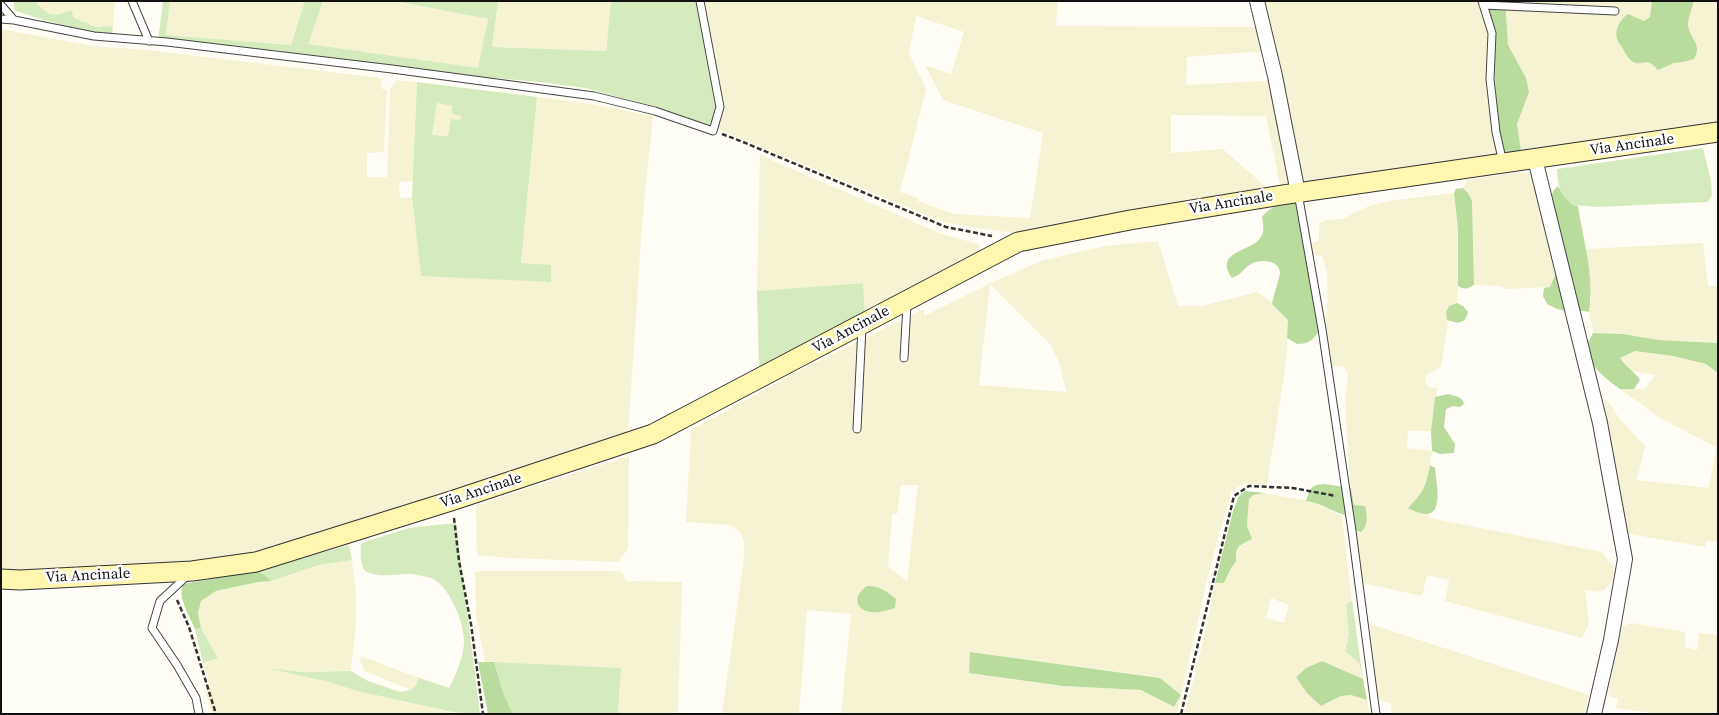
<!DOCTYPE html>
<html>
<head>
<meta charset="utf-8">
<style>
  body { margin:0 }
  #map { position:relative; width:1719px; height:715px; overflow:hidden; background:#fffdf5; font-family:"Source Serif 4",serif }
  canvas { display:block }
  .frame { position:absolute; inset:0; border:2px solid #111; pointer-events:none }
</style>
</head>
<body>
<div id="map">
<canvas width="1719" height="715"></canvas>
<div class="frame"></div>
</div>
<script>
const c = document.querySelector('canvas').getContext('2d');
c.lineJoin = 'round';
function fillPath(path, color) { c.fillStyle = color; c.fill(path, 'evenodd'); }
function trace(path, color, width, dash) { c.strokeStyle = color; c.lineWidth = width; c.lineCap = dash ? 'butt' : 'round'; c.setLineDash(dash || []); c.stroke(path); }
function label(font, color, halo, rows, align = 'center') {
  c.font = font + ' "Source Serif 4",serif'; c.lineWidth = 5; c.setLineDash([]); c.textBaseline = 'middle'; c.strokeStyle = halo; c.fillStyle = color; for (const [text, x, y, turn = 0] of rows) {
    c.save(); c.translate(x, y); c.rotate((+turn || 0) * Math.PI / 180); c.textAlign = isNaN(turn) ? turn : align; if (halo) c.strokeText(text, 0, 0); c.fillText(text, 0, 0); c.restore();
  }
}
fillPath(new Path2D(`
  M 35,1 L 115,1 L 113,26 L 96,27 L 74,18 L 70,10 L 55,15 L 46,12 Z
  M 170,1 L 305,1 L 291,45 L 166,35 Z
  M 323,1 L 395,1 L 488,19 L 479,69 L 307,44 Z
  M 498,1 L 611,1 L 606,51 L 492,47 Z
  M 702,1 L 1058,1 L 1056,26 L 1256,27 L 1263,51 L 1187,57 L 1186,85 L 1279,80 L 1259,1 L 1718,1 L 1718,123 L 1280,185 L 1266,116 L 1171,115 L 1171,153 L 1223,149 L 1266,187 L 1013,233 L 946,223 L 715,128 ZM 916,16 L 964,32 L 951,74 L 925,65 L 943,100 L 1043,133 L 1030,218 L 953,214 L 918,201 L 918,198 L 900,192 L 926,89 L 909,53 Z
  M 1,29 L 93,46 L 148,50 L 381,78 L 382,89 L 387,90 L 384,152 L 367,153 L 367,177 L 387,177 L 390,90 L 396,80 L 417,82 L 413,181 L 399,182 L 400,198 L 412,197 L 421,276 L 521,263 L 537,97 L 592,104 L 653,116 L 642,224 L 628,436 L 256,555 L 192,566 L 1,572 Z
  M 437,103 L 453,106 L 461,115 L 460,120 L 451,119 L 449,136 L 432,135 Z
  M 760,155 L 942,234 L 978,244 L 982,253 L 865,316 L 863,283 L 757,291 Z
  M 1519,172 L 1529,174 L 1536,182 L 1555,275 L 1550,287 L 1506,289 L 1501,286 L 1474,285 L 1472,201 L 1468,193 L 1463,188 L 1467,180 Z
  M 1454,193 L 1458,229 L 1459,273 L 1457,303 L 1449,306 L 1446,312 L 1448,326 L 1441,366 L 1426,376 L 1425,382 L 1428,387 L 1437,388 L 1431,431 L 1408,431 L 1407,448 L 1432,451 L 1428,478 L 1422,494 L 1408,508 L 1424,514 L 1429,512 L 1430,518 L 1602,552 L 1613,567 L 1613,580 L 1604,590 L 1594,592 L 1585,590 L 1589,623 L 1582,638 L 1445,601 L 1449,580 L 1427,575 L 1422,596 L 1362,583 L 1349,474 L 1345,398 L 1348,374 L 1344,367 L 1332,366 L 1326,321 L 1328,298 L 1327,273 L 1322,256 L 1312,254 L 1312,243 L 1319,240 L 1319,231 L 1320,223 L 1327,220 L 1342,219 L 1369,206 L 1388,201 Z
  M 1158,241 L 1178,306 L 1202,306 L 1257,292 L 1268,300 L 1288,320 L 1287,356 L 1267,485 L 1246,483 L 1231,491 L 1209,572 L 1177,714 L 841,714 L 851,614 L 807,610 L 799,714 L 722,714 L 744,558 L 744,543 L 741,533 L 730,525 L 686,522 L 691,430 L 796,372 L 924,309 L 924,316 L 991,283 L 1044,260 L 1105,246 ZM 990,284 L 1051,345 L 1060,365 L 1066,392 L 979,385 ZM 901,485 L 918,485 L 907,581 L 888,566 L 892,514 L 897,514 ZM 970,652 L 1160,678 L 1174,707 L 1141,690 L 1063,686 L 970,673 Z
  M 1703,243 L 1708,286 L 1718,286 L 1718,343 L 1658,340 L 1623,334 L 1593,333 L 1589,312 L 1591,298 L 1585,249 Z
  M 1635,351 L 1673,356 L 1706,364 L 1718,373 L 1718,542 L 1706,541 L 1705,547 L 1624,533 L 1604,399 L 1609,403 L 1621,421 L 1645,446 L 1637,480 L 1709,488 L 1716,447 L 1662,419 L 1620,389 L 1645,389 L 1655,375 L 1635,372 L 1625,366 L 1620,358 Z
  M 629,456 L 628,549 L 618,562 L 509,558 L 477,555 L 476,505 Z
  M 1264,493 L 1310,501 L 1342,516 L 1352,601 L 1346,604 L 1349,635 L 1345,651 L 1359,663 L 1363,679 L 1322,661 L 1306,668 L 1296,677 L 1327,704 L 1341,696 L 1351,695 L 1367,700 L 1370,714 L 1185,714 L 1206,628 L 1215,583 L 1225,582 L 1231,568 L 1236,562 L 1236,552 L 1239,546 L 1245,544 L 1252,539 L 1247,526 L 1249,499 L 1253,495 ZM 1271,598 L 1289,605 L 1284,623 L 1266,618 Z
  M 352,560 L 356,595 L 356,623 L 351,671 L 303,672 L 273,669 L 329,682 L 357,691 L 459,714 L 212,714 L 205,690 L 210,689 L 203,663 L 218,658 L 201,628 L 198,613 L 201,601 L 216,591 L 258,582 L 271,581 L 319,565 Z
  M 482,571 L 621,571 L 627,581 L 682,582 L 678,714 L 618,714 L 621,668 L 485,662 L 476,614 L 475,572 Z
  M 1632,623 L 1685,632 L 1686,647 L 1697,650 L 1699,633 L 1718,635 L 1718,714 L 1658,714 L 1616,708 L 1618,699 L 1611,697 L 1608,693 L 1622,626 Z
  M 1370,624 L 1589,695 L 1584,714 L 1392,714 L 1391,704 L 1378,699 Z
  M 361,656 L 419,678 L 416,685 L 411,690 L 365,671 L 360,661 Z`), '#f6f3d4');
fillPath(new Path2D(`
  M 14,1 L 35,1 C 50,17 51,17 71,10 L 74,18 L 96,27 L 113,26 L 112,35 C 78,30 46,22 14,10 Z
  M 163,1 L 170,1 L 166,35 L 291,45 L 305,1 L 323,1 L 308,44 L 478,68 L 488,19 L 395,1 L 498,1 L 492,47 L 606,51 L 611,1 L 701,1 L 719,107 L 714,128 L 656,107 L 585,88 L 540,82 L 392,69 L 158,41 Z
  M 417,82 L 537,97 L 521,263 L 551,265 L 551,282 L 421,276 L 412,197 ZM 437,103 L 452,106 L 452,114 L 461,116 L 460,120 L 451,119 L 448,136 L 432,135 Z
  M 1703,148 L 1711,181 L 1712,195 L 1708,202 L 1597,207 L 1572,205 C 1560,192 1558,187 1557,169 Z
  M 863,283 L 865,316 L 759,372 L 757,291 Z
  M 456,523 L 480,714 L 452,712 L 357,691 L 329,682 L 267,668 L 303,672 L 351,671 L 368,681 L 400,692 L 411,690 L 416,685 L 419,678 L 449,688 C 456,675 464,655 464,641 C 464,621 448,582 428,577 C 422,576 415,574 409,574 C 397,574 379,578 367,572 C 359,567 361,551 361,543 L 409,528 Z
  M 349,545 L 352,560 L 319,565 L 271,581 L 265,575 L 256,571 Z
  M 1352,601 L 1363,679 L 1359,663 L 1345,651 L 1349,635 L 1346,604 Z
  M 201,628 L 218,658 L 203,663 L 195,629 Z
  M 494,662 L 621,668 L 618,714 L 513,714 L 504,695 Z`), '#d5ebbd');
fillPath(new Path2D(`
  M 1487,1 L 1505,1 L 1508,45 L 1526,78 L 1529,92 L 1517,124 L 1521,152 L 1504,154 C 1490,104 1500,51 1487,1 Z
  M 1652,1 L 1694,1 C 1692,8 1688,18 1688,25 C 1690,41 1703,43 1694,59 L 1683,62 L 1674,63 L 1658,70 C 1646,55 1643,67 1633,62 C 1628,59 1626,54 1623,49 C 1621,46 1618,42 1617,39 C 1614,29 1621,19 1628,14 L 1644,21 L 1650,17 Z
  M 1558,186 L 1564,196 L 1572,205 L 1578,206 C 1583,240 1595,277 1589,312 C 1581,310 1575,312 1567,311 C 1560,311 1553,307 1547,304 L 1543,296 L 1544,288 L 1550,287 L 1555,275 L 1565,274 L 1551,200 L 1553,191 Z
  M 1463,188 L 1468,193 L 1472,201 L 1474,285 C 1468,289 1465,290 1458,286 L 1458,229 L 1454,193 L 1456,189 Z
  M 1298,203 L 1319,330 C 1314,340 1309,344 1297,344 L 1287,338 L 1288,320 L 1272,304 C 1273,298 1280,276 1280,273 C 1279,259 1260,259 1251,264 C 1243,269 1242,274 1232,278 C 1213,251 1252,252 1261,237 C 1265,231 1263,223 1262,217 C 1274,203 1281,205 1298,203 Z
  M 1457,303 L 1463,306 L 1468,312 L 1465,320 L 1458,323 L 1447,320 L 1446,312 L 1449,306 Z
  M 1593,333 L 1623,334 L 1658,340 L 1718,343 L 1718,373 L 1706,364 L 1673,356 L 1635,351 L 1620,358 C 1626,367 1634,371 1640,380 L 1634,389 L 1620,389 C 1608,380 1583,363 1587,344 C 1588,341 1592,336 1593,333 Z
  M 1448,394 L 1459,397 L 1463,401 L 1464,404 L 1460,407 L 1453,406 L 1446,409 L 1444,427 L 1455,444 L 1454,453 L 1440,454 L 1432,451 L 1431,431 L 1435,397 Z
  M 1430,465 L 1435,468 C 1437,489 1447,529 1408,508 C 1423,493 1426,487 1430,465 Z
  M 1324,484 L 1351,488 L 1354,505 L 1365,506 C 1367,515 1369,525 1361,532 L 1355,530 L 1352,516 C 1335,515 1323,503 1306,501 C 1311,488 1310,485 1324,484 Z
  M 1245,491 L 1264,493 L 1253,495 L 1249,499 L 1247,526 L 1252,539 L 1239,546 L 1236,552 L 1236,562 L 1231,568 L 1224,583 L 1215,583 L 1233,511 L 1239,496 Z
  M 256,571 L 265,575 L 271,581 L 258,582 L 216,591 L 201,601 L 198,613 L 201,628 L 195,629 C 190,616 177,598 183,584 Z
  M 868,586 C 879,586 888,592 896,599 L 895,608 C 886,611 875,614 866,611 C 852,605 857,591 868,586 Z
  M 970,652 L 1160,678 L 1181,695 L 1174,707 L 1141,690 L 1063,686 L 969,673 Z
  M 1322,661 L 1363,679 L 1367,700 L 1351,695 L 1341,696 L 1321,706 L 1307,693 L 1296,677 L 1306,668 Z
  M 478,662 L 494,662 L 504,695 L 513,714 L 488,714 Z`), '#b9dc9c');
const service = new Path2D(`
  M 132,1 L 149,41
  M 1482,1 L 1492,33 L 1490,79 L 1496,132 L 1503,163
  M 1,5 L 14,20
  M 1483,5 L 1615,11
  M 1,19 L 14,20 L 94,36 L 167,42 L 392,69 L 594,96 L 655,111 L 713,131 L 720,107 L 700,1
  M 1298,193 L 1322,329 L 1352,531 L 1376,714
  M 904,358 L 907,304
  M 857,429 L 862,327
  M 188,575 L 160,601 L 152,628 L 177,665 L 196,698 L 199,714`);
const minor = new Path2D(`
  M 1257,1 L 1275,76 L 1298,193
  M 1535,159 L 1600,423 L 1625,559 L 1611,640 L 1594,714`);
const secondary = new Path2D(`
  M 1,579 L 20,580 L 192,571 L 256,562 L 451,501 L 653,434 L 1018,242 L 1130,220 L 1282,195 L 1718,132`);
trace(service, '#444', 9);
trace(minor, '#444', 16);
trace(secondary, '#333', 21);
trace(new Path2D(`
  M 722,134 L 743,142 L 946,227 L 992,236
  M 454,518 L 459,561 L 471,624 L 483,714
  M 177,600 L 189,627 L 216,714
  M 1181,714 L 1234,496 L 1249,486 L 1293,488 L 1336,496`), '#333', 2.5, [5, 2.5]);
trace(service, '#fff', 7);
trace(minor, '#fff', 14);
trace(secondary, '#fff6b0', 19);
label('15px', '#111', '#fff', [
  ["Via Ancinale",1632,145,-8],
  ["Via Ancinale",1231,203,-9],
  ["Via Ancinale",851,330,-28],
  ["Via Ancinale",481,491,-18],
  ["Via Ancinale",88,576,-3]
]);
</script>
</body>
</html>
